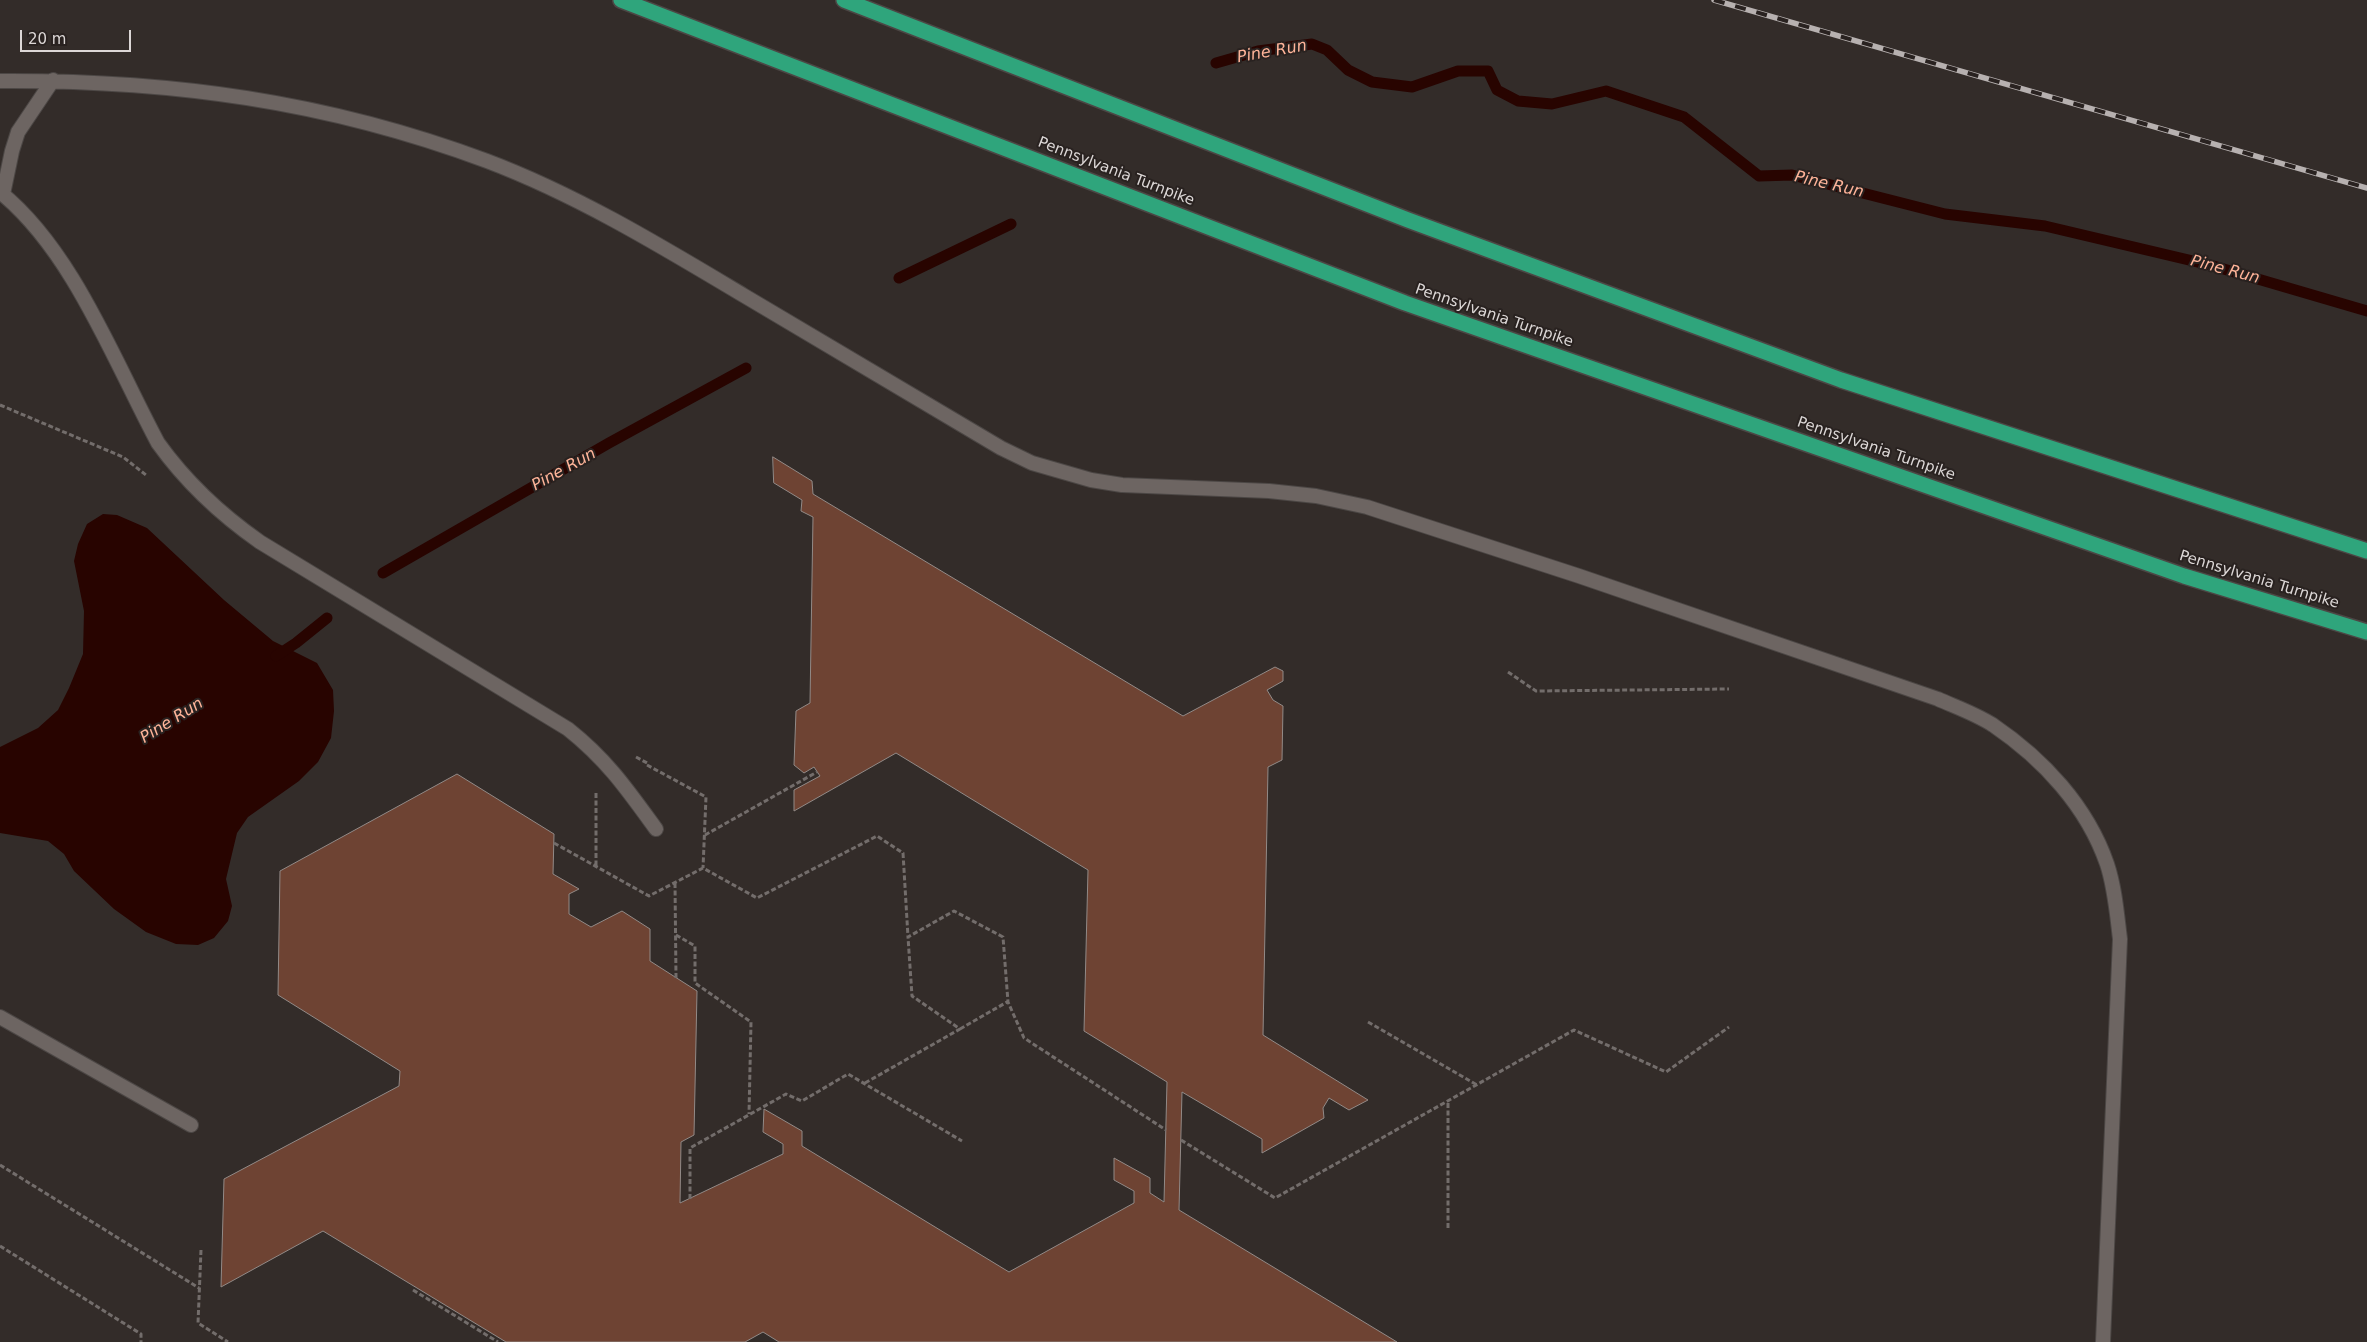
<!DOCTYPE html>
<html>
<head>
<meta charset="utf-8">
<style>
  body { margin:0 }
  #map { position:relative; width:2367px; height:1342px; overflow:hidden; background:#332c29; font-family:"DejaVu Sans",sans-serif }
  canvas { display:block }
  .scale { position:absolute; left:20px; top:30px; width:111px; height:22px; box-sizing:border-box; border:2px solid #dcd7d6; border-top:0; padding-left:6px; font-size:15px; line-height:18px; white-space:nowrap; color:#dcd7d6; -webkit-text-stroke:4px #292220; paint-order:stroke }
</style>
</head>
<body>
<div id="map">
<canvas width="2367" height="1342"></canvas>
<div class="scale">20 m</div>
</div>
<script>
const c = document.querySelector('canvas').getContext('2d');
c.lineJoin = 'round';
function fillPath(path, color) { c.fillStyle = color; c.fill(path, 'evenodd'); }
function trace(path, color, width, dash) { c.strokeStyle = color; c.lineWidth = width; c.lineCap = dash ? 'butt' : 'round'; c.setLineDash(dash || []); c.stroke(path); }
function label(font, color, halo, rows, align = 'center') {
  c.font = font + ' "DejaVu Sans",sans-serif'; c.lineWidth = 4; c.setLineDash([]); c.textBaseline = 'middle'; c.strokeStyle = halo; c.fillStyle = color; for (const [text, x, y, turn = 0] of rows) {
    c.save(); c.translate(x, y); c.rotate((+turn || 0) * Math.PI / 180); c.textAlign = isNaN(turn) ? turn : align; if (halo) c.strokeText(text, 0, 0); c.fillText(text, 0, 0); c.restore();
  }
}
fillPath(new Path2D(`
  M 103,514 L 117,515 L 147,528 L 224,600 L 273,641 L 317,663 L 333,690 L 334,711 L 331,738 L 318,762 L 299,781 L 248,817 L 237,833 L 226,879 L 232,906 L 228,921 L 214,938 L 198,945 L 176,944 L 146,932 L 114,909 L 74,871 L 64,854 L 48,841 L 0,833 L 0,747 L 38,728 L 58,710 L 69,688 L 83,654 L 84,611 L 74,561 L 78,544 L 87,524 Z`), '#280400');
trace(new Path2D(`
  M 1216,63 L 1258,51 L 1312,44 L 1327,50 L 1348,70 L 1372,82 L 1412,87 L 1458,71 L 1488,71 L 1497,90 L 1518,101 L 1552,104 L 1606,91 L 1684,117 L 1759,176 L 1792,175 L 1945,214 L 2045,226 L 2210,265 L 2367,311
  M 899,278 L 1011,224
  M 383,573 L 609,443 L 746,368
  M 276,656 L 296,643 L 327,618`), '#280400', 11);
const building = new Path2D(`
  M 773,457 L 812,481 L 813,494 L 1183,716 L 1275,667 L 1283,671 L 1283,681 L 1267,690 L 1273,700 L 1283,706 L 1282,760 L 1268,767 L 1263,1035 L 1368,1100 L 1349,1110 L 1329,1098 L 1323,1108 L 1324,1118 L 1262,1153 L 1262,1139 L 1182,1092 L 1179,1210 L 1397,1342 L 779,1342 L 763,1332 L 745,1342 L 506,1342 L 323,1231 L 221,1287 L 224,1179 L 399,1086 L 400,1071 L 278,995 L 280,871 L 457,774 L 554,834 L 553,874 L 579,889 L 569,894 L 569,914 L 591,927 L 622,911 L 650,929 L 650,961 L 697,991 L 694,1135 L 681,1142 L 680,1203 L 783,1154 L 783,1144 L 763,1132 L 764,1109 L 802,1131 L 802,1146 L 1009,1272 L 1134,1203 L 1134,1191 L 1114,1180 L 1114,1158 L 1150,1178 L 1150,1193 L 1164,1202 L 1167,1082 L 1084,1031 L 1088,870 L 896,753 L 794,811 L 794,790 L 820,776 L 814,767 L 804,773 L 794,765 L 796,711 L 810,703 L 813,517 L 801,511 L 802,500 L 774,483 Z`);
fillPath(building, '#6e4333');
trace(building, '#928a87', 1);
const service = new Path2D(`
  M 0,81 C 171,80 326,101 487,161 C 577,195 661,246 743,295 C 829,346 915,397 1001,448 L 1032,463 L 1091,480 L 1122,485 L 1269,491 L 1316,496 L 1367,507 L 1579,576 L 1938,699 C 1956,707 1976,714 1993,725 C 2043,759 2087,806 2107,864 C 2115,888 2117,915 2120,939 L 2103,1342
  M 0,192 C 73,251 114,361 158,443 C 186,482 220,514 260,542 L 568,729 C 607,760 627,789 656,829
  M 3,194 L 12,151 L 18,132 L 53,80
  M 0,1017 L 191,1125`);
const motorway = new Path2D(`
  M 621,0 L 1405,303 L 2184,576 L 2367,632
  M 844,0 L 1408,220 L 1841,380 L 2367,551`);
trace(service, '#4c4745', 16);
trace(motorway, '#4c4745', 18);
trace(new Path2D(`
  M 0,405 L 123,457 L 146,475
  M 1508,672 L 1536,691 L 1729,689
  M 636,757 L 649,764
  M 647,765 L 706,797 L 703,868
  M 596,793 L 596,867
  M 705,835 L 817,772
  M 554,843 L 649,896 L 703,868 L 757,898 L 877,836 L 903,853 L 908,937
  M 675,883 L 676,978
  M 676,935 L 695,946 L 695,983 L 751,1022 L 749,1114
  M 1368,1022 L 1477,1085
  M 960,1029 L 1007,1002
  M 865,1083 L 960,1029 L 912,996 L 908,937 L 954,911 L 1003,937 L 1008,1002 L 1024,1038 L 1166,1130
  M 1181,1140 L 1275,1198 L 1574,1030 L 1666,1072 L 1729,1027
  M 0,1165 L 199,1288
  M 690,1199 L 690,1148 L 786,1094 L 802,1101 L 848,1074 L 962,1141
  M 1448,1228 L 1448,1101
  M 0,1246 L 141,1334 L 141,1342
  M 201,1250 L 198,1323 L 228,1342
  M 413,1290 L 498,1342`), '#736d6b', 3, [5, 2.5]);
trace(service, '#6d6562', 14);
trace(motorway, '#2fa57c', 15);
const rail = new Path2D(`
  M 1714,0 L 2367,188`);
trace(rail, '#b7b1b0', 5.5);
trace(rail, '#292220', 4, [11]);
label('15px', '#dcd7d6', '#292220', [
  ["Pennsylvania Turnpike",1116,172,21],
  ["Pennsylvania Turnpike",1494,316,19],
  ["Pennsylvania Turnpike",1876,449,19],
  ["Pennsylvania Turnpike",2259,580,17]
]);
label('italic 16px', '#ffb499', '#292220', [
  ["Pine Run",1272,52,-10],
  ["Pine Run",1829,185,13],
  ["Pine Run",2225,270,15],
  ["Pine Run",564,470,-29],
  ["Pine Run",172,721,-32]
]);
</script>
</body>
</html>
